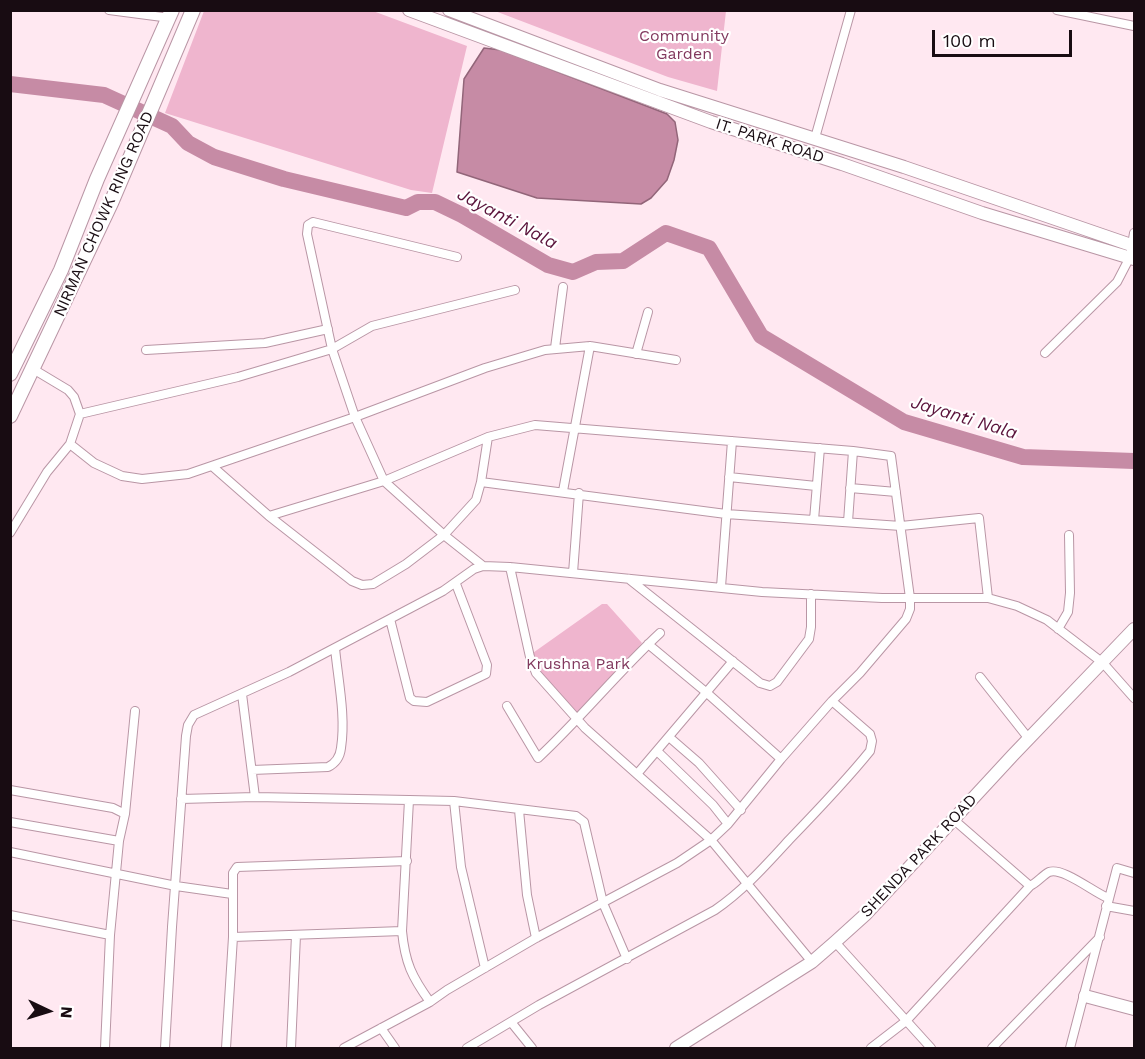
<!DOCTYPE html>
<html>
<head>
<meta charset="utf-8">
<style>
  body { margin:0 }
  #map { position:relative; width:1145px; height:1059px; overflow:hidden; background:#ffe8f1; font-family:"Work Sans",sans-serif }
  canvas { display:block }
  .frame { position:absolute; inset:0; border:12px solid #180c12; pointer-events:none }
  .north { position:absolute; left:18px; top:981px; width:60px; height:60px; -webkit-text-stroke:4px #fff; paint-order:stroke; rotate:94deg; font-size:16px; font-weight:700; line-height:24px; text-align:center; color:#180c12 }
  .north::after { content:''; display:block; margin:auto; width:21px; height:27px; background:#180c12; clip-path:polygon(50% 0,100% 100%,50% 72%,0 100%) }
  .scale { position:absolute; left:932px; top:30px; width:140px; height:27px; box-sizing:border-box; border:3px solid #180c12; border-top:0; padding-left:8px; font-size:18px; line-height:21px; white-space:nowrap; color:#180c12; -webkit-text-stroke:4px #fff; paint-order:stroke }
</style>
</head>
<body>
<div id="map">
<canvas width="1145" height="1059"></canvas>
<div class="frame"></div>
<div class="north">N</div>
<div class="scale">100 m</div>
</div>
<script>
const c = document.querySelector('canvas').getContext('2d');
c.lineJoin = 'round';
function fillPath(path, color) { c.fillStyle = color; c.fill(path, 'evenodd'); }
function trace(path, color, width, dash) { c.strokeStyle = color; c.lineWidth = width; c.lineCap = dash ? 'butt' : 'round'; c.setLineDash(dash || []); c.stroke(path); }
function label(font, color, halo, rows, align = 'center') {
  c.font = font + ' "Work Sans",sans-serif'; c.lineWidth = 4.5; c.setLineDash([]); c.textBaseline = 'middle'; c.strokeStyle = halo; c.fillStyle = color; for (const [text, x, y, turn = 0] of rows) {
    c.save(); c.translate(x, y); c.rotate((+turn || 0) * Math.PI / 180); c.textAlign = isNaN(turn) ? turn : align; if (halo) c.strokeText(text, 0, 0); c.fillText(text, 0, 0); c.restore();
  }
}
fillPath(new Path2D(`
  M 204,11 L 373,11 L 467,46 L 432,193 L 411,190 L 165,113 Z
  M 495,11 L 726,11 L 717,91 L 668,77 Z
  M 602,604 L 607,604 L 642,643 L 580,716 L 536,673 L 530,655 Z`), '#efb5ce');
const water = new Path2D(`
  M 484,48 L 501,50 L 667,114 L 675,122 L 678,140 L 674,160 L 667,180 L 651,198 L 641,204 L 537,198 L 457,172 L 464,79 Z`);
fillPath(water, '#c68ba5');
trace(water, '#926579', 1.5);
trace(new Path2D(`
  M 10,84 L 104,95 L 172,126 L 188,143 L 214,157 L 284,179 L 406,208 L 418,202 L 435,202 L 462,215 L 548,265 L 573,272 L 596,262 L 623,261 L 666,233 L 709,248 L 761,336 L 904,422 L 1023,457 L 1134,461`), '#c68ba5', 16);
const minor = new Path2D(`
  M 109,10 L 170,18
  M 1057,10 L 1134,26
  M 815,138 L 851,10
  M 457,257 L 313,222 L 308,225 L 307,234 L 332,349 L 355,417 L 384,481 L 444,535 L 483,566
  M 555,348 L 563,287
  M 146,350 L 265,343 L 328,329
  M 1045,353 L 1117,282 L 1130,257 L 1134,233
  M 636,354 L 648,312
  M 80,414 L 238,377 L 332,349 L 372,326 L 515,290
  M 70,444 L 94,463 L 122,476 L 142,479 L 188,474 L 355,417 L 485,368 L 545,350 L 590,346 L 676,360
  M 212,466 L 269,516 L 352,581 L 362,585 L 373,584 L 406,564 L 444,535 L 476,500 L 481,482 L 488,437
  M 729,477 L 816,486
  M 481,482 L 726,514 L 901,526 L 979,518 L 988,598
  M 850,488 L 896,492
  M 563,491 L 590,346
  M 269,516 L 384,481 L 488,437 L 535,425 L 853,451 L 891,456 L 910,598 L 910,609 L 906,619 L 860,673 L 832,701 L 781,759 L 728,824 L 711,840 L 677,863 L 536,938 L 447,990 L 430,1002 L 344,1048
  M 814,520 L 820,448
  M 848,522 L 853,451
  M 10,533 L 47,472 L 70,444 L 80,414 L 74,397 L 68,390 L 33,369
  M 510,567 L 530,657 L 536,673 L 585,728 L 711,840 L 812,962
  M 573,573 L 579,493
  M 629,579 L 760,683 L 770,686 L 777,682 L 809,639 L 811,627 L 811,594
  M 721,587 L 732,441
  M 390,619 L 410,698 L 414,701 L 427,702 L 486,674 L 487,665 L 456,584
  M 1058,629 L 1068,612 L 1070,593 L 1069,535
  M 648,644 L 707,693 L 781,759
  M 980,677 L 1029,739
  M 242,694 L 255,797
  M 507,706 L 538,758 C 581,718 617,673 660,633
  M 669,737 L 699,763 L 741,810
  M 657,751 L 713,805 L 728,824
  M 252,770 L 328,767 C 336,763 340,757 341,748 C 346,716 338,680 335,648
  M 637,774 L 733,661
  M 10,790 L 113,808 L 125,814 L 119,841 L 110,935 L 105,1048
  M 181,799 L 255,797 L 409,800
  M 454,801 L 461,867 L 485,968
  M 519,810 L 527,895 L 536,938
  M 125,814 L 135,711
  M 953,819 L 1030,886
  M 10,822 L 119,841
  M 10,852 L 176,886 L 232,894
  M 1106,906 L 1134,911
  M 10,915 L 110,935
  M 233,937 L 233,873 L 237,867 L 407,861
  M 835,942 L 931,1048
  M 430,1002 C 412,977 405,963 402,931 L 409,800 L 454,801 L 576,816 L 584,822 L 603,903 L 627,959
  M 511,1022 L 532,1048
  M 381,1028 L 395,1048
  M 165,1048 L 172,927 L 186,736 L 188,725 L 194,715 L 289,672 L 443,591 L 474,569 L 483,566 L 510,567 L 762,592 L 882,598 L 988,598 L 1017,606 L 1047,620 L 1103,663 L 1134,698
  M 226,1048 L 233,937 L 402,931
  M 291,1048 L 296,935
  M 467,1048 L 539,1005 L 715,910 C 743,891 766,865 789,840 C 817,811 845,782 870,751 L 872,741 L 870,734 L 832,701
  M 871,1048 L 906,1021 L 1030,886 C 1037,883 1043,875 1049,872 C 1063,867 1093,892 1108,898
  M 992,1048 L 1100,937
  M 1070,1048 L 1117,868 L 1134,873`);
const secondary = new Path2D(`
  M 409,10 L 711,122 L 842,164 L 982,213 L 1134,259
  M 449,10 L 660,90 L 904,167 L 1134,246
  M 1085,996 L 1134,1009
  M 676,1048 L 812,962 L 835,942 L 866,914 L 1013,755 L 1134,629`);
const primary = new Path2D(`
  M 10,374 L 61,270 L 97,179 L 172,10
  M 10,416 L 111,203 L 193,10`);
trace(minor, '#b996a5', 10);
trace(secondary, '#b996a5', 14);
trace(primary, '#b996a5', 16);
trace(minor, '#fff', 8);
trace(secondary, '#fff', 12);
trace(primary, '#fff', 14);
label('16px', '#82395e', '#fff', [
  ["Community",684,36],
  ["Garden",684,54],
  ["Krushna Park",578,664]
]);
label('16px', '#180c12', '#fff', [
  ["IT. PARK ROAD",770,141,18],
  ["NIRMAN CHOWK RING ROAD",104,214,-66],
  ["SHENDA PARK ROAD",919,856,-47]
]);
label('italic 18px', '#5a133b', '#fff', [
  ["Jayanti Nala",507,219,28],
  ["Jayanti Nala",964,418,17]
]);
</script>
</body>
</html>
